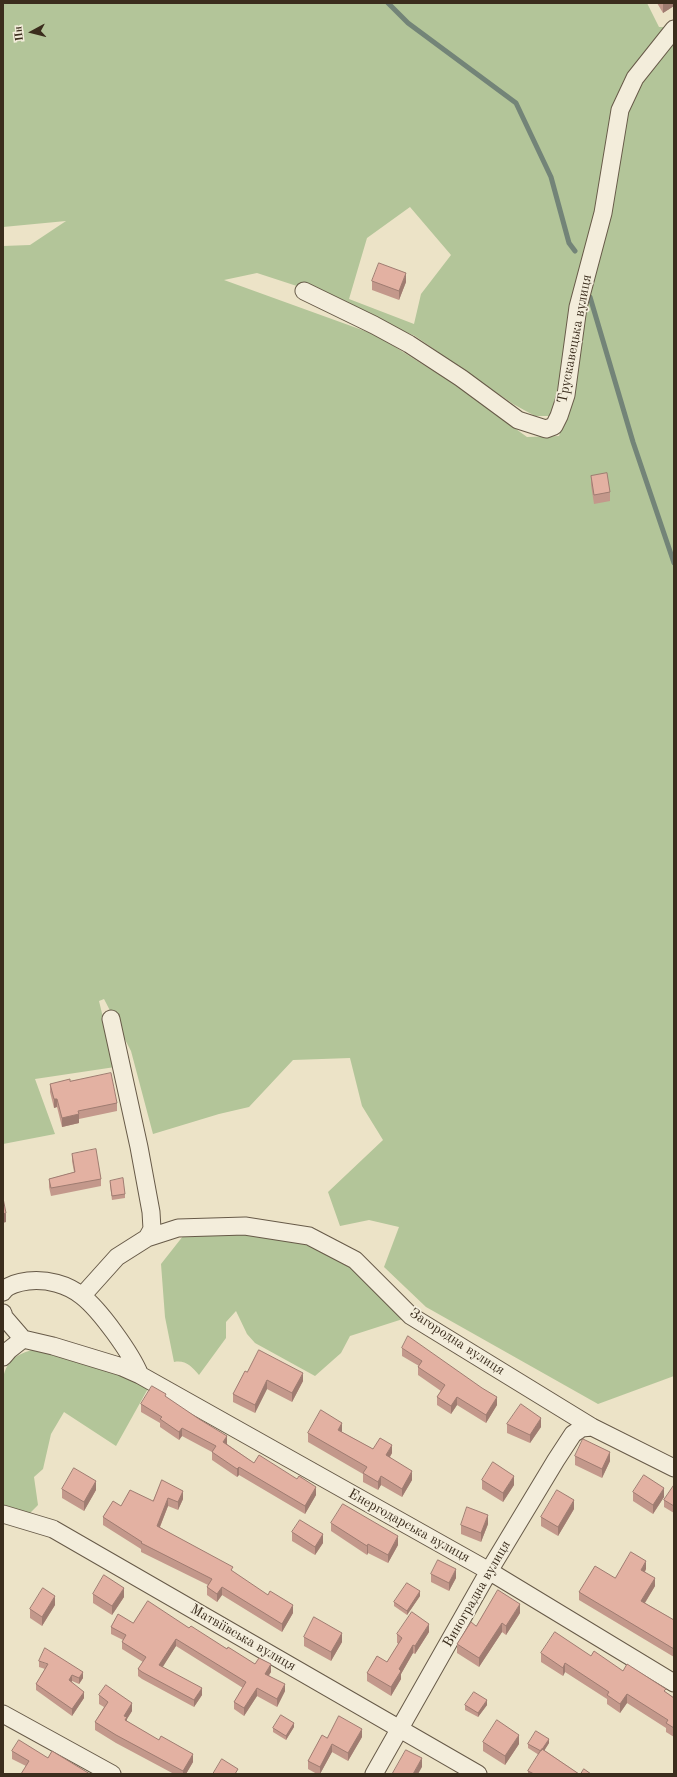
<!DOCTYPE html>
<html>
<head>
<meta charset="utf-8">
<style>
  body { margin:0 }
  #map { position:relative; width:677px; height:1777px; overflow:hidden; background:#ece3c7; font-family:"Old Standard TT",serif }
  canvas { display:block }
  .frame { position:absolute; inset:0; border:4px solid #3b2d1d; pointer-events:none }
  .north { position:absolute; left:12px; top:12px; width:40px; height:40px; -webkit-text-stroke:3px #f3eddb; paint-order:stroke; rotate:263deg; font-size:11px; font-weight:700; line-height:16px; text-align:center; color:#3b2d1d }
  .north::after { content:''; display:block; margin:auto; width:14px; height:18px; background:#3b2d1d; clip-path:polygon(50% 0,100% 100%,50% 72%,0 100%) }
</style>
</head>
<body>
<div id="map">
<canvas width="677" height="1777"></canvas>
<div class="frame"></div>
<div class="north">Пн</div>
</div>
<script>
const c = document.querySelector('canvas').getContext('2d');
c.lineJoin = 'round';
function fillPath(path, color) { c.fillStyle = color; c.fill(path, 'evenodd'); }
function trace(path, color, width, dash) { c.strokeStyle = color; c.lineWidth = width; c.lineCap = dash ? 'butt' : 'round'; c.setLineDash(dash || []); c.stroke(path); }
function label(font, color, halo, rows, align = 'center') {
  c.font = font + ' "Old Standard TT",serif'; c.lineWidth = 3.5; c.setLineDash([]); c.textBaseline = 'middle'; c.strokeStyle = halo; c.fillStyle = color; for (const [text, x, y, turn = 0] of rows) {
    c.save(); c.translate(x, y); c.rotate((+turn || 0) * Math.PI / 180); c.textAlign = isNaN(turn) ? turn : align; if (halo) c.strokeText(text, 0, 0); c.fillText(text, 0, 0); c.restore();
  }
}
fillPath(new Path2D(`
  M 3,3 L 647,3 L 659,27 L 674,27 L 674,1376 L 598,1404 L 426,1307 L 384,1267 L 399,1227 L 369,1220 L 340,1226 L 328,1192 L 383,1140 L 362,1106 L 350,1058 L 293,1060 L 249,1107 L 219,1114 L 153,1134 L 131,1051 L 104,999 L 99,1001 L 115,1067 L 35,1079 L 55,1134 L 3,1144 L 3,246 L 30,245 L 66,221 L 3,227 ZM 410,207 L 451,255 L 421,294 L 414,324 L 349,299 L 367,238 ZM 257,273 L 306,289 L 415,336 L 513,404 L 535,416 L 550,416 L 558,387 L 577,380 L 559,436 L 527,437 L 451,382 L 376,335 L 224,280 Z
  M 246,1230 L 309,1239 L 353,1263 L 409,1317 L 350,1336 L 341,1353 L 315,1376 L 255,1343 L 247,1334 L 236,1311 L 226,1322 L 226,1338 L 199,1375 C 191,1366 186,1360 174,1362 L 165,1317 L 161,1264 L 187,1231 Z
  M 38,1348 L 150,1385 L 116,1446 L 64,1412 L 51,1434 L 43,1469 L 34,1477 L 38,1505 L 28,1515 L 3,1507 L 3,1379 C 7,1357 19,1354 38,1348 Z`), '#b3c599');
trace(new Path2D(`
  M 388,3 L 408,23 L 516,103 L 551,177 L 569,243 L 575,251
  M 590,297 L 633,442 L 674,563`), '#738478', 5);
const minor = new Path2D(`
  M 304,291 L 374,325 L 409,344 L 461,378 L 518,420 L 546,429 L 554,426 L 559,416 L 566,395 L 578,307 L 603,213 L 620,110 L 635,78 L 674,29
  M 147,1238 L 178,1228 L 245,1226 L 309,1236 L 355,1260 L 411,1316 L 592,1427 L 674,1468
  M 3,1292 C 7,1285 20,1282 28,1281 C 47,1279 67,1284 82,1296 C 100,1310 131,1353 140,1375
  M 82,1296 L 117,1257 L 147,1238 L 152,1229 L 151,1212 L 139,1147 L 111,1019
  M 3,1313 L 4,1317 L 23,1339 L 53,1346 L 122,1367 L 140,1375 L 489,1571 L 674,1683
  M 3,1357 L 9,1350 L 23,1339
  M 3,1514 L 53,1529 L 478,1774
  M 3,1714 L 112,1774
  M 374,1774 L 489,1571 L 556,1460 L 573,1434 L 582,1428 L 592,1427`);
trace(minor, '#675a48', 19);
trace(minor, '#f3eddb', 17);
fillPath(new Path2D(`
  M 657,3 L 674,3 L 674,6 L 663,13 Z
  M 372,281 L 406,282 L 399,300 L 372,290 Z
  M 591,476 L 610,492 L 610,501 L 594,504 L 591,485 Z
  M 70,1081 L 117,1103 L 117,1111 L 79,1119 L 79,1123 L 62,1127 L 57,1107 L 54,1108 L 50,1092 L 50,1084 Z
  M 72,1154 L 101,1179 L 101,1186 L 51,1196 L 49,1187 L 49,1179 L 74,1172 L 72,1161 Z
  M 110,1181 L 125,1194 L 125,1198 L 112,1200 L 110,1185 Z
  M 402,1348 L 497,1405 L 486,1423 L 457,1405 L 451,1414 L 437,1405 L 437,1397 L 441,1391 L 418,1375 L 418,1367 L 419,1366 L 402,1356 Z
  M 247,1372 L 303,1381 L 292,1402 L 267,1389 L 255,1413 L 233,1402 L 233,1394 Z
  M 166,1397 L 227,1444 L 254,1463 L 316,1495 L 305,1514 L 239,1475 L 237,1477 L 212,1460 L 212,1452 L 182,1436 L 179,1440 L 160,1427 L 160,1423 L 141,1412 L 141,1404 Z
  M 507,1424 L 541,1427 L 530,1443 L 507,1433 Z
  M 342,1431 L 342,1432 L 373,1449 L 392,1453 L 390,1457 L 412,1480 L 402,1497 L 381,1485 L 378,1490 L 363,1482 L 363,1474 L 308,1442 L 308,1433 Z
  M 575,1456 L 610,1461 L 602,1478 L 575,1465 Z
  M 162,1480 L 183,1499 L 178,1510 L 168,1506 L 160,1527 L 233,1572 L 293,1613 L 282,1632 L 222,1595 L 217,1602 L 207,1595 L 207,1587 L 208,1585 L 141,1552 L 141,1549 L 103,1525 L 103,1517 L 121,1506 L 153,1501 Z
  M 482,1480 L 514,1485 L 503,1502 L 482,1489 Z
  M 674,1486 L 674,1513 L 664,1507 L 664,1500 Z
  M 62,1489 L 96,1490 L 84,1511 L 62,1498 Z
  M 633,1492 L 664,1497 L 653,1514 L 633,1501 Z
  M 574,1509 L 558,1536 L 541,1526 L 541,1517 Z
  M 331,1523 L 398,1545 L 388,1563 L 368,1553 L 367,1555 L 331,1531 Z
  M 488,1524 L 481,1542 L 461,1534 L 461,1525 Z
  M 292,1532 L 323,1543 L 315,1555 L 292,1541 Z
  M 646,1569 L 645,1572 L 655,1586 L 645,1603 L 674,1620 L 674,1657 L 579,1600 L 579,1592 L 615,1578 Z
  M 431,1574 L 456,1578 L 449,1591 L 431,1582 Z
  M 93,1594 L 124,1597 L 112,1615 L 93,1603 Z
  M 420,1596 L 407,1615 L 394,1606 L 394,1602 Z
  M 55,1605 L 42,1626 L 30,1618 L 30,1609 Z
  M 520,1613 L 506,1635 L 502,1632 L 479,1667 L 457,1653 L 457,1644 L 476,1626 Z
  M 133,1623 L 189,1628 L 255,1664 L 271,1672 L 269,1675 L 285,1691 L 277,1707 L 257,1696 L 244,1716 L 234,1709 L 234,1702 L 243,1688 L 176,1646 L 162,1667 L 202,1695 L 194,1707 L 142,1679 L 138,1676 L 138,1669 L 143,1662 L 122,1649 L 122,1642 L 123,1640 L 111,1634 L 111,1627 Z
  M 429,1632 L 415,1654 L 413,1653 L 401,1674 L 401,1679 L 391,1696 L 367,1681 L 367,1673 L 387,1662 L 399,1644 L 397,1643 L 397,1634 Z
  M 304,1637 L 342,1642 L 331,1661 L 304,1646 Z
  M 541,1653 L 591,1656 L 666,1692 L 674,1698 L 674,1737 L 666,1732 L 666,1728 L 627,1703 L 620,1713 L 607,1704 L 607,1699 L 565,1672 L 563,1676 L 541,1662 Z
  M 39,1661 L 83,1678 L 79,1684 L 72,1681 L 72,1682 L 84,1698 L 72,1716 L 36,1690 L 36,1684 L 45,1669 L 39,1667 Z
  M 99,1695 L 132,1711 L 127,1719 L 127,1721 L 193,1762 L 186,1774 L 174,1774 L 116,1743 L 95,1730 L 95,1722 L 104,1707 L 99,1704 Z
  M 465,1705 L 487,1705 L 478,1717 L 465,1710 Z
  M 294,1727 L 286,1740 L 273,1732 L 273,1728 Z
  M 362,1737 L 348,1761 L 332,1752 L 320,1774 L 317,1774 L 308,1769 L 308,1761 L 327,1738 Z
  M 483,1742 L 519,1744 L 505,1765 L 483,1751 Z
  M 549,1743 L 544,1750 L 579,1774 L 528,1774 L 528,1771 L 539,1755 L 528,1748 L 528,1744 Z
  M 12,1751 L 48,1758 L 26,1766 L 12,1759 Z`), '#c3988b');
fillPath(new Path2D(`
  M 664,3 L 674,3 L 674,6 L 663,13 L 663,4 Z
  M 406,273 L 406,282 L 399,300 L 399,291 Z
  M 54,1099 L 57,1099 L 57,1107 L 54,1108 Z
  M 79,1114 L 79,1123 L 62,1127 L 62,1118 Z
  M 6,1213 L 6,1222 L 3,1223 L 3,1214 Z
  M 303,1373 L 303,1381 L 292,1402 L 292,1393 Z
  M 267,1380 L 267,1389 L 255,1413 L 255,1405 Z
  M 457,1397 L 457,1405 L 451,1414 L 451,1406 Z
  M 497,1397 L 497,1405 L 486,1423 L 486,1415 Z
  M 541,1418 L 541,1427 L 530,1443 L 530,1435 Z
  M 342,1423 L 342,1431 L 338,1439 L 338,1430 Z
  M 182,1428 L 182,1436 L 179,1440 L 179,1432 Z
  M 227,1436 L 227,1444 L 223,1449 L 223,1442 Z
  M 392,1445 L 392,1453 L 386,1463 L 386,1455 Z
  M 610,1452 L 610,1461 L 602,1478 L 602,1469 Z
  M 239,1467 L 239,1475 L 237,1477 L 237,1469 Z
  M 412,1471 L 412,1480 L 402,1497 L 402,1489 Z
  M 381,1476 L 381,1485 L 378,1490 L 378,1482 Z
  M 514,1476 L 514,1485 L 503,1502 L 503,1493 Z
  M 96,1481 L 96,1490 L 84,1511 L 84,1502 Z
  M 316,1487 L 316,1495 L 305,1514 L 305,1506 Z
  M 664,1488 L 664,1497 L 653,1514 L 653,1505 Z
  M 183,1491 L 183,1499 L 178,1510 L 178,1502 Z
  M 168,1498 L 168,1506 L 157,1534 L 157,1526 Z
  M 574,1500 L 574,1509 L 558,1536 L 558,1527 Z
  M 488,1515 L 488,1524 L 481,1542 L 481,1533 Z
  M 323,1534 L 323,1543 L 315,1555 L 315,1547 Z
  M 398,1536 L 398,1545 L 388,1563 L 388,1555 Z
  M 368,1544 L 368,1553 L 367,1555 L 367,1546 Z
  M 646,1561 L 646,1569 L 641,1578 L 641,1570 Z
  M 456,1569 L 456,1578 L 449,1591 L 449,1583 Z
  M 655,1578 L 655,1586 L 641,1609 L 641,1601 Z
  M 222,1587 L 222,1595 L 217,1602 L 217,1594 Z
  M 124,1588 L 124,1597 L 112,1615 L 112,1606 Z
  M 420,1591 L 420,1596 L 407,1615 L 407,1611 Z
  M 55,1596 L 55,1605 L 42,1626 L 42,1617 Z
  M 520,1604 L 520,1613 L 506,1635 L 506,1626 Z
  M 293,1605 L 293,1613 L 282,1632 L 282,1624 Z
  M 502,1623 L 502,1632 L 479,1667 L 479,1658 Z
  M 429,1624 L 429,1632 L 415,1654 L 415,1646 Z
  M 342,1633 L 342,1642 L 331,1661 L 331,1652 Z
  M 176,1639 L 176,1646 L 159,1673 L 159,1665 Z
  M 413,1645 L 413,1653 L 401,1674 L 401,1679 L 391,1696 L 391,1687 L 399,1669 Z
  M 565,1663 L 565,1672 L 563,1676 L 563,1668 Z
  M 271,1664 L 271,1672 L 265,1681 L 265,1674 Z
  M 83,1672 L 83,1678 L 79,1684 L 79,1678 Z
  M 72,1675 L 72,1681 L 69,1687 L 69,1680 Z
  M 285,1684 L 285,1691 L 277,1707 L 277,1699 Z
  M 202,1688 L 202,1695 L 194,1707 L 194,1700 Z
  M 257,1688 L 257,1696 L 244,1716 L 244,1708 Z
  M 84,1692 L 84,1698 L 72,1716 L 72,1709 Z
  M 627,1694 L 627,1703 L 620,1713 L 620,1704 Z
  M 487,1700 L 487,1705 L 478,1717 L 478,1713 Z
  M 132,1703 L 132,1711 L 127,1719 L 127,1726 L 124,1716 Z
  M 294,1723 L 294,1727 L 286,1740 L 286,1736 Z
  M 362,1729 L 362,1737 L 348,1761 L 348,1753 Z
  M 519,1735 L 519,1744 L 505,1765 L 505,1756 Z
  M 549,1739 L 549,1743 L 541,1756 L 541,1751 Z
  M 332,1744 L 332,1752 L 320,1774 L 320,1767 Z
  M 193,1754 L 193,1762 L 186,1774 L 183,1774 L 183,1771 Z
  M 422,1758 L 422,1767 L 418,1774 L 413,1774 Z`), '#9f7c71');
const building = new Path2D(`
  M 379,263 L 406,273 L 399,291 L 372,281 Z
  M 607,473 L 610,492 L 594,495 L 591,476 Z
  M 111,1073 L 117,1103 L 78,1111 L 79,1114 L 62,1118 L 57,1099 L 54,1099 L 50,1084 L 70,1079 L 70,1081 Z
  M 96,1149 L 101,1179 L 51,1188 L 49,1179 L 75,1172 L 72,1154 Z
  M 123,1178 L 125,1194 L 112,1196 L 110,1181 Z
  M 3,1198 L 6,1213 L 3,1214 Z
  M 408,1336 L 482,1388 L 497,1397 L 486,1415 L 457,1397 L 451,1406 L 437,1397 L 445,1385 L 418,1367 L 422,1361 L 402,1348 Z
  M 259,1350 L 303,1373 L 292,1393 L 267,1380 L 255,1405 L 233,1394 L 245,1371 L 247,1372 Z
  M 152,1386 L 166,1394 L 165,1396 L 199,1419 L 227,1436 L 223,1442 L 254,1463 L 259,1455 L 297,1479 L 299,1476 L 316,1487 L 305,1506 L 239,1467 L 237,1469 L 212,1452 L 216,1446 L 182,1428 L 179,1432 L 160,1419 L 162,1417 L 141,1404 Z
  M 521,1404 L 541,1418 L 530,1435 L 507,1424 Z
  M 321,1410 L 342,1423 L 338,1430 L 373,1449 L 380,1438 L 392,1445 L 386,1455 L 412,1471 L 402,1489 L 381,1476 L 378,1482 L 363,1473 L 367,1467 L 308,1433 Z
  M 583,1439 L 610,1452 L 602,1469 L 575,1456 Z
  M 493,1462 L 514,1476 L 503,1493 L 482,1480 Z
  M 74,1468 L 96,1481 L 84,1502 L 62,1489 Z
  M 644,1475 L 664,1488 L 653,1505 L 633,1492 Z
  M 162,1480 L 183,1491 L 178,1502 L 168,1498 L 157,1526 L 233,1567 L 231,1570 L 268,1595 L 270,1591 L 293,1605 L 282,1624 L 222,1587 L 217,1594 L 207,1587 L 212,1579 L 141,1543 L 142,1542 L 103,1517 L 113,1501 L 121,1506 L 130,1490 L 153,1501 Z
  M 674,1485 L 674,1506 L 664,1500 Z
  M 557,1490 L 574,1500 L 558,1527 L 541,1517 Z
  M 343,1504 L 398,1536 L 388,1555 L 368,1544 L 367,1546 L 331,1523 Z
  M 467,1507 L 488,1515 L 481,1533 L 461,1525 Z
  M 300,1520 L 323,1534 L 315,1547 L 292,1532 Z
  M 631,1552 L 646,1561 L 641,1570 L 655,1578 L 641,1601 L 674,1620 L 674,1649 L 579,1592 L 595,1566 L 615,1578 Z
  M 438,1560 L 456,1569 L 449,1583 L 431,1574 Z
  M 104,1575 L 124,1588 L 112,1606 L 93,1594 Z
  M 407,1583 L 420,1591 L 407,1611 L 394,1602 Z
  M 43,1588 L 55,1596 L 42,1617 L 30,1609 Z
  M 498,1590 L 520,1604 L 506,1626 L 502,1623 L 479,1658 L 457,1644 L 471,1622 L 476,1626 Z
  M 148,1601 L 189,1628 L 191,1626 L 227,1649 L 228,1647 L 255,1664 L 259,1658 L 271,1664 L 265,1674 L 285,1684 L 277,1699 L 257,1688 L 244,1708 L 234,1702 L 246,1682 L 176,1639 L 159,1665 L 202,1688 L 194,1700 L 142,1672 L 138,1669 L 146,1657 L 122,1642 L 126,1635 L 111,1627 L 118,1614 L 133,1623 Z
  M 412,1612 L 429,1624 L 415,1646 L 413,1645 L 399,1669 L 401,1671 L 391,1687 L 367,1673 L 377,1656 L 387,1662 L 402,1638 L 397,1634 Z
  M 314,1617 L 342,1633 L 331,1652 L 304,1637 Z
  M 555,1632 L 591,1656 L 594,1651 L 623,1671 L 627,1664 L 666,1689 L 664,1691 L 674,1698 L 674,1728 L 666,1723 L 668,1720 L 627,1694 L 620,1704 L 607,1695 L 609,1692 L 565,1663 L 563,1668 L 541,1653 Z
  M 45,1648 L 83,1672 L 79,1678 L 72,1675 L 69,1680 L 84,1692 L 72,1709 L 36,1684 L 48,1664 L 39,1661 Z
  M 106,1685 L 132,1703 L 124,1716 L 127,1717 L 125,1720 L 159,1740 L 161,1736 L 193,1754 L 183,1771 L 116,1735 L 95,1722 L 108,1702 L 99,1695 Z
  M 474,1692 L 487,1700 L 478,1713 L 465,1705 Z
  M 281,1715 L 294,1723 L 286,1736 L 273,1728 Z
  M 339,1716 L 362,1729 L 348,1753 L 332,1744 L 320,1767 L 308,1761 L 322,1735 L 327,1738 Z
  M 497,1720 L 519,1735 L 505,1756 L 483,1742 Z
  M 536,1731 L 549,1739 L 541,1751 L 528,1744 Z
  M 19,1740 L 48,1758 L 52,1751 L 90,1774 L 21,1774 L 29,1761 L 12,1751 Z
  M 542,1749 L 579,1774 L 534,1774 L 528,1771 Z
  M 406,1750 L 422,1758 L 413,1774 L 395,1774 L 393,1773 Z
  M 222,1759 L 238,1769 L 235,1774 L 213,1774 Z
  M 584,1769 L 591,1774 L 581,1774 Z`);
fillPath(building, '#e3b1a2');
trace(building, '#9f7c71', 1);
label('14px', '#3b2d1d', '#f3eddb', [
  ["Трускавецька вулиця",575,339,-79],
  ["Загородна вулиця",457,1342,33],
  ["Енергодарська вулиця",409,1526,29],
  ["Виноградна вулиця",477,1594,-60],
  ["Матвіївська вулиця",243,1638,30]
]);
</script>
</body>
</html>
